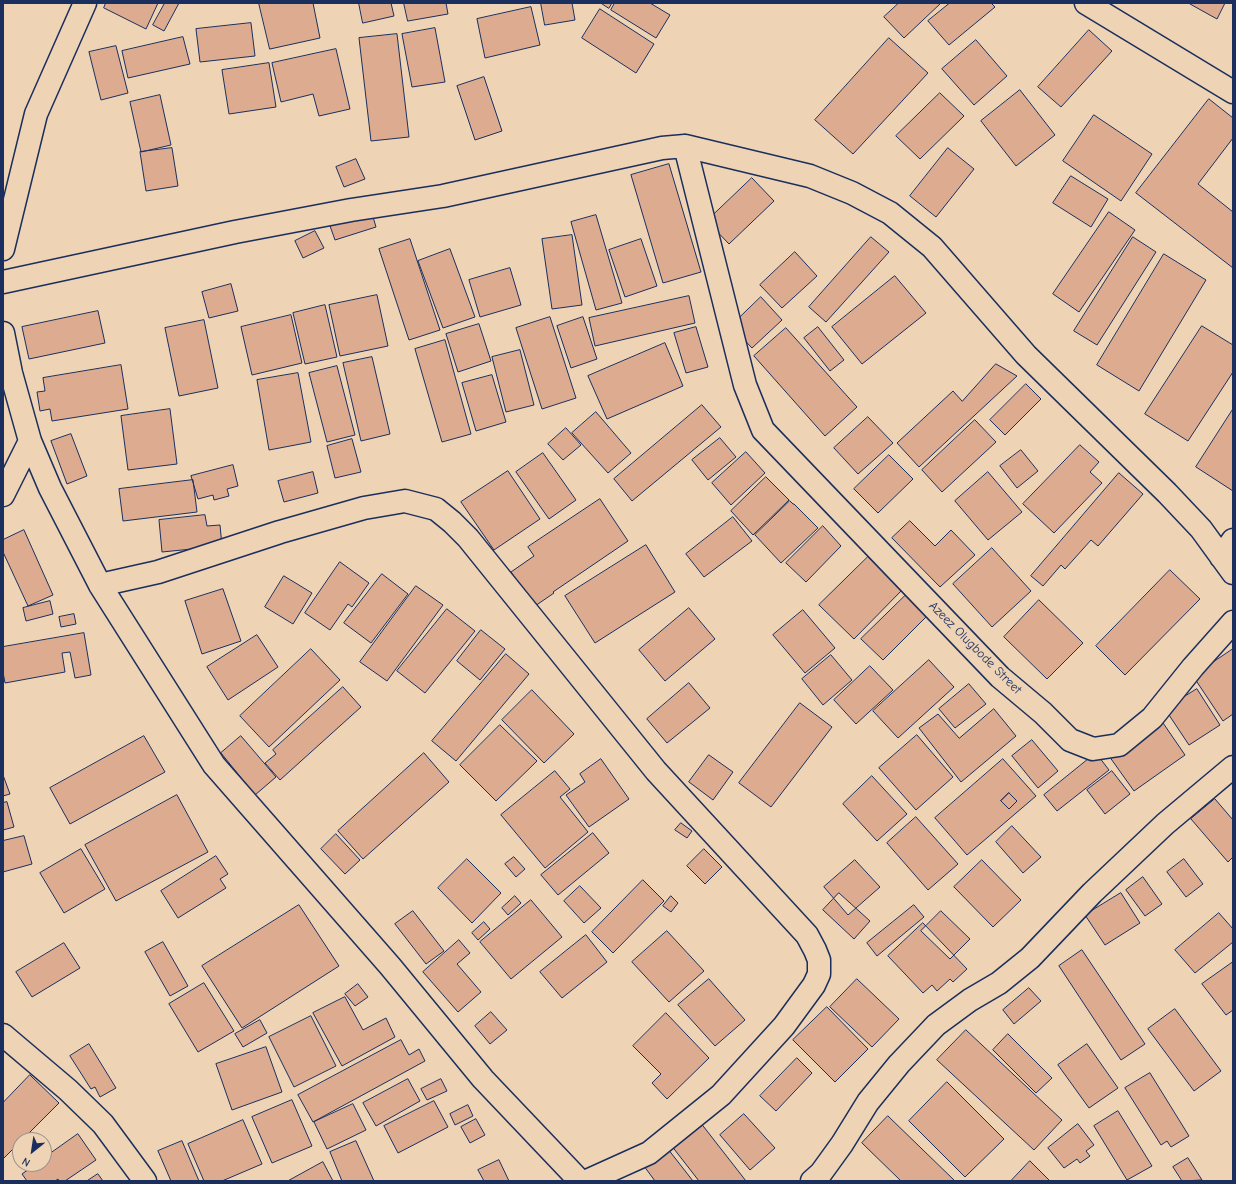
<!DOCTYPE html>
<html>
<head>
<meta charset="utf-8">
<style>
  body { margin:0 }
  #map { position:relative; width:1236px; height:1184px; overflow:hidden; background:#eed3b5; font-family:"Comic Neue",sans-serif }
  canvas { display:block }
  .frame { position:absolute; inset:0; border:4px solid #1b2f5e; pointer-events:none }
  .north { position:absolute; left:12px; top:1132px; width:40px; height:40px; box-sizing:border-box; background:#eed3b5; border:1px solid #9a9192; border-radius:50%; rotate:210deg; font-size:11px; font-weight:700; line-height:16px; text-align:center; color:#1b2f5e }
  .north::after { content:''; display:block; margin:auto; width:14px; height:18px; background:#1b2f5e; clip-path:polygon(50% 0,100% 100%,50% 72%,0 100%) }
</style>
</head>
<body>
<div id="map">
<canvas width="1236" height="1184"></canvas>
<div class="frame"></div>
<div class="north">N</div>
</div>
<script>
const c = document.querySelector('canvas').getContext('2d');
c.lineJoin = 'round';
function fillPath(path, color) { c.fillStyle = color; c.fill(path, 'evenodd'); }
function trace(path, color, width, dash) { c.strokeStyle = color; c.lineWidth = width; c.lineCap = dash ? 'butt' : 'round'; c.setLineDash(dash || []); c.stroke(path); }
function label(font, color, halo, rows, align = 'center') {
  c.font = font + ' "Comic Neue",sans-serif'; c.lineWidth = 4; c.setLineDash([]); c.textBaseline = 'middle'; c.strokeStyle = halo; c.fillStyle = color; for (const [text, x, y, turn = 0] of rows) {
    c.save(); c.translate(x, y); c.rotate((+turn || 0) * Math.PI / 180); c.textAlign = isNaN(turn) ? turn : align; if (halo) c.strokeText(text, 0, 0); c.fillText(text, 0, 0); c.restore();
  }
}
const building = new Path2D(`
  M 106,3 L 158,3 L 146,29 L 104,8 Z
  M 165,3 L 179,3 L 164,31 L 153,25 Z
  M 259,3 L 313,3 L 320,38 L 270,49 Z
  M 359,3 L 391,3 L 394,16 L 363,23 Z
  M 404,3 L 446,3 L 448,14 L 408,21 Z
  M 541,3 L 572,3 L 575,20 L 545,25 Z
  M 601,3 L 612,3 L 609,8 Z
  M 615,3 L 650,3 L 670,15 L 656,38 L 611,10 Z
  M 899,3 L 941,3 L 904,38 L 884,17 Z
  M 950,3 L 991,3 L 995,7 L 949,45 L 928,21 Z
  M 1190,3 L 1225,3 L 1217,19 L 1190,4 Z
  M 531,7 L 540,45 L 485,58 L 477,19 Z
  M 600,9 L 654,44 L 636,73 L 582,38 Z
  M 251,23 L 255,56 L 200,62 L 196,29 Z
  M 435,28 L 445,82 L 412,87 L 402,34 Z
  M 1089,30 L 1112,51 L 1061,107 L 1038,87 Z
  M 397,34 L 409,137 L 371,141 L 359,38 Z
  M 183,37 L 190,64 L 128,78 L 122,51 Z
  M 889,38 L 928,73 L 853,154 L 815,120 Z
  M 976,40 L 1007,76 L 974,105 L 942,69 Z
  M 116,46 L 128,93 L 101,100 L 89,52 Z
  M 336,49 L 350,109 L 319,116 L 313,94 L 281,102 L 272,63 Z
  M 269,63 L 276,107 L 229,114 L 222,70 Z
  M 484,77 L 502,131 L 475,140 L 457,86 Z
  M 1020,90 L 1055,135 L 1016,166 L 981,121 Z
  M 940,93 L 964,116 L 920,159 L 896,136 Z
  M 160,95 L 171,145 L 141,152 L 130,102 Z
  M 1209,99 L 1233,118 L 1233,138 L 1198,184 L 1233,212 L 1233,268 L 1136,193 Z
  M 1094,115 L 1152,154 L 1121,201 L 1063,161 Z
  M 172,148 L 178,186 L 146,191 L 140,152 Z
  M 948,148 L 974,169 L 936,217 L 910,196 Z
  M 356,159 L 365,179 L 344,187 L 336,167 Z
  M 669,164 L 701,272 L 663,283 L 631,175 Z
  M 1071,176 L 1108,199 L 1091,227 L 1053,203 Z
  M 752,178 L 774,201 L 729,244 L 707,221 Z
  M 371,210 L 376,227 L 335,240 L 329,223 Z
  M 1109,212 L 1135,230 L 1079,312 L 1053,294 Z
  M 596,215 L 622,303 L 596,310 L 571,222 Z
  M 315,231 L 324,248 L 303,258 L 295,241 Z
  M 572,235 L 582,305 L 552,309 L 542,239 Z
  M 871,237 L 889,252 L 826,322 L 809,307 Z
  M 1133,237 L 1156,252 L 1097,345 L 1074,331 Z
  M 410,239 L 440,330 L 409,340 L 379,249 Z
  M 641,239 L 657,286 L 625,297 L 609,250 Z
  M 450,249 L 475,317 L 443,328 L 418,261 Z
  M 795,252 L 817,276 L 782,308 L 760,285 Z
  M 1164,254 L 1206,280 L 1139,391 L 1097,365 Z
  M 510,268 L 521,305 L 480,317 L 469,280 Z
  M 895,276 L 926,313 L 862,364 L 832,327 Z
  M 231,284 L 238,311 L 209,318 L 202,292 Z
  M 377,295 L 388,346 L 340,356 L 329,305 Z
  M 689,296 L 695,323 L 595,346 L 589,318 Z
  M 761,297 L 782,320 L 752,348 L 731,326 Z
  M 325,305 L 337,357 L 305,364 L 293,313 Z
  M 98,311 L 105,343 L 29,359 L 22,327 Z
  M 291,315 L 302,363 L 252,375 L 241,327 Z
  M 550,317 L 576,398 L 542,409 L 516,328 Z
  M 583,317 L 597,359 L 571,368 L 557,326 Z
  M 204,320 L 218,388 L 179,396 L 165,328 Z
  M 479,324 L 491,361 L 458,372 L 446,334 Z
  M 1202,326 L 1233,345 L 1233,372 L 1188,441 L 1145,414 Z
  M 696,327 L 708,367 L 686,373 L 674,333 Z
  M 818,327 L 844,360 L 830,371 L 804,338 Z
  M 786,328 L 857,407 L 825,436 L 754,356 Z
  M 445,340 L 471,434 L 442,442 L 415,349 Z
  M 665,343 L 683,386 L 607,419 L 588,376 Z
  M 520,350 L 534,405 L 506,412 L 492,357 Z
  M 372,357 L 390,434 L 361,441 L 343,363 Z
  M 996,364 L 1017,376 L 919,467 L 897,443 L 953,391 L 962,401 Z
  M 121,365 L 128,409 L 52,421 L 50,409 L 40,411 L 37,392 L 45,391 L 43,378 Z
  M 337,366 L 355,435 L 327,442 L 309,373 Z
  M 298,373 L 311,442 L 269,450 L 257,380 Z
  M 492,375 L 506,422 L 476,431 L 462,383 Z
  M 1026,384 L 1041,399 L 1005,435 L 990,420 Z
  M 702,405 L 721,427 L 632,501 L 614,479 Z
  M 170,409 L 177,464 L 128,470 L 121,416 Z
  M 1233,409 L 1233,491 L 1196,467 Z
  M 596,412 L 631,453 L 608,473 L 572,433 Z
  M 868,417 L 893,443 L 858,474 L 834,448 Z
  M 975,420 L 996,442 L 942,492 L 922,470 Z
  M 566,428 L 581,445 L 563,460 L 548,444 Z
  M 71,434 L 87,476 L 67,484 L 51,441 Z
  M 720,438 L 736,457 L 708,480 L 692,460 Z
  M 352,439 L 361,472 L 335,478 L 327,446 Z
  M 1080,445 L 1099,462 L 1090,472 L 1102,483 L 1054,533 L 1023,504 Z
  M 1021,450 L 1038,471 L 1017,488 L 1000,466 Z
  M 746,452 L 765,473 L 731,505 L 712,483 Z
  M 543,453 L 576,500 L 549,519 L 516,472 Z
  M 889,455 L 913,479 L 878,513 L 854,489 Z
  M 233,465 L 238,486 L 227,489 L 229,496 L 214,500 L 213,495 L 198,499 L 191,476 Z
  M 508,471 L 540,519 L 494,550 L 461,502 Z
  M 313,472 L 318,493 L 284,502 L 278,481 Z
  M 988,472 L 1022,512 L 988,540 L 955,501 Z
  M 1119,473 L 1143,494 L 1098,546 L 1091,540 L 1065,569 L 1061,565 L 1043,586 L 1031,576 Z
  M 766,477 L 789,500 L 753,535 L 731,511 Z
  M 193,480 L 197,512 L 123,521 L 119,489 Z
  M 600,499 L 628,541 L 553,592 L 554,593 L 535,606 L 511,572 L 534,556 L 528,547 Z
  M 790,501 L 793,504 L 794,504 L 818,528 L 781,563 L 755,535 Z
  M 205,515 L 207,526 L 220,525 L 222,546 L 162,552 L 159,520 Z
  M 733,517 L 752,541 L 704,577 L 686,554 Z
  M 910,521 L 935,546 L 951,530 L 975,555 L 940,587 L 892,538 Z
  M 823,526 L 841,546 L 806,582 L 786,563 Z
  M 24,530 L 53,595 L 28,606 L 3,552 L 3,540 Z
  M 646,545 L 675,592 L 595,643 L 565,596 Z
  M 992,548 L 1031,591 L 992,627 L 953,584 Z
  M 868,557 L 902,590 L 854,639 L 819,605 Z
  M 340,562 L 369,583 L 352,607 L 348,604 L 330,630 L 305,613 Z
  M 1170,570 L 1200,599 L 1125,675 L 1096,646 Z
  M 382,574 L 408,594 L 371,643 L 344,623 Z
  M 284,576 L 312,593 L 293,624 L 265,607 Z
  M 416,586 L 443,605 L 387,681 L 360,662 Z
  M 223,589 L 241,641 L 202,654 L 185,601 Z
  M 906,595 L 927,616 L 883,660 L 861,639 Z
  M 1039,600 L 1083,643 L 1047,679 L 1004,637 Z
  M 50,601 L 53,614 L 26,621 L 23,608 Z
  M 689,608 L 715,639 L 665,681 L 639,650 Z
  M 447,609 L 475,631 L 425,693 L 397,671 Z
  M 803,610 L 835,648 L 805,673 L 773,635 Z
  M 74,614 L 76,624 L 61,627 L 59,617 Z
  M 481,630 L 505,649 L 480,680 L 457,661 Z
  M 84,633 L 91,675 L 75,678 L 70,652 L 62,653 L 65,672 L 5,683 L 3,672 L 3,647 Z
  M 257,635 L 278,667 L 228,700 L 207,667 Z
  M 311,649 L 340,680 L 269,747 L 240,716 Z
  M 1233,649 L 1233,714 L 1223,721 L 1193,676 Z
  M 506,654 L 529,674 L 456,761 L 432,741 Z
  M 831,655 L 852,680 L 823,705 L 802,679 Z
  M 929,660 L 954,687 L 898,738 L 873,711 Z
  M 870,666 L 893,690 L 856,724 L 834,700 Z
  M 689,683 L 710,708 L 667,743 L 647,719 Z
  M 969,684 L 986,704 L 955,728 L 939,709 Z
  M 343,687 L 361,707 L 280,780 L 265,763 L 276,754 L 273,750 Z
  M 1197,689 L 1220,725 L 1189,745 L 1165,709 Z
  M 532,690 L 574,734 L 544,763 L 502,720 Z
  M 800,703 L 832,727 L 771,807 L 739,783 Z
  M 994,709 L 1016,736 L 961,782 L 919,728 L 938,714 L 959,738 Z
  M 1161,720 L 1185,755 L 1134,791 L 1109,756 Z
  M 500,725 L 537,761 L 496,801 L 460,765 Z
  M 917,735 L 953,777 L 916,810 L 879,768 Z
  M 144,736 L 165,772 L 70,824 L 50,788 Z
  M 241,736 L 276,777 L 255,795 L 221,753 Z
  M 1032,740 L 1058,771 L 1038,788 L 1012,756 Z
  M 424,753 L 449,782 L 363,859 L 338,831 Z
  M 1096,753 L 1109,770 L 1057,811 L 1044,795 Z
  M 709,755 L 733,772 L 713,800 L 689,782 Z
  M 601,759 L 629,799 L 589,827 L 566,795 L 585,782 L 580,774 Z
  M 1003,759 L 1036,796 L 967,855 L 935,818 ZM 1009,793 L 1017,801 L 1009,809 L 1001,801 Z
  M 555,771 L 570,789 L 560,797 L 588,832 L 545,868 L 501,815 Z
  M 1112,771 L 1130,794 L 1105,814 L 1087,790 Z
  M 3,775 L 10,794 L 3,796 Z
  M 872,776 L 907,814 L 877,841 L 843,804 Z
  M 1009,793 L 1017,801 L 1009,809 L 1001,801 Z
  M 177,795 L 208,852 L 116,901 L 85,845 Z
  M 1215,799 L 1233,820 L 1233,857 L 1228,862 L 1191,819 Z
  M 7,802 L 14,827 L 3,830 L 3,803 Z
  M 916,817 L 958,864 L 928,890 L 887,843 Z
  M 681,823 L 692,831 L 687,838 L 675,830 Z
  M 1012,826 L 1041,857 L 1023,873 L 996,842 Z
  M 593,833 L 609,853 L 558,895 L 541,875 Z
  M 336,834 L 360,860 L 345,874 L 321,849 Z
  M 24,836 L 32,864 L 3,872 L 3,841 Z
  M 81,849 L 105,889 L 64,913 L 40,873 Z
  M 704,849 L 722,867 L 705,884 L 687,866 Z
  M 216,856 L 228,874 L 220,879 L 226,888 L 178,918 L 161,891 Z
  M 514,857 L 525,869 L 516,877 L 505,864 Z
  M 467,859 L 501,893 L 472,923 L 438,888 Z
  M 1184,859 L 1203,884 L 1186,897 L 1167,872 Z
  M 855,860 L 880,887 L 848,915 L 824,887 Z
  M 982,860 L 1021,900 L 993,927 L 954,887 Z
  M 1143,877 L 1162,904 L 1145,916 L 1126,890 Z
  M 643,880 L 664,901 L 613,953 L 592,932 Z
  M 580,886 L 601,908 L 584,923 L 564,901 Z
  M 839,893 L 870,921 L 854,939 L 823,910 Z
  M 1121,893 L 1140,923 L 1105,945 L 1085,915 Z
  M 515,896 L 521,903 L 508,915 L 502,908 Z
  M 671,896 L 678,903 L 671,912 L 663,906 Z
  M 531,900 L 562,937 L 511,979 L 480,942 Z
  M 299,905 L 339,966 L 242,1028 L 202,966 Z
  M 914,905 L 924,917 L 877,956 L 867,943 Z
  M 413,911 L 444,951 L 426,964 L 395,924 Z
  M 941,911 L 970,939 L 950,959 L 921,931 Z
  M 1219,913 L 1233,929 L 1233,942 L 1195,973 L 1175,950 Z
  M 484,922 L 490,929 L 478,940 L 472,933 Z
  M 923,923 L 967,969 L 953,982 L 950,979 L 937,991 L 932,985 L 923,993 L 888,956 Z
  M 667,931 L 704,971 L 669,1002 L 632,962 Z
  M 586,935 L 607,962 L 562,998 L 540,972 Z
  M 459,940 L 470,953 L 457,964 L 481,992 L 458,1012 L 423,972 Z
  M 163,942 L 188,986 L 170,996 L 145,952 Z
  M 64,943 L 80,968 L 32,997 L 16,972 Z
  M 1082,950 L 1145,1044 L 1121,1060 L 1059,966 Z
  M 1233,962 L 1233,1010 L 1226,1015 L 1202,984 Z
  M 709,979 L 745,1020 L 715,1046 L 678,1005 Z
  M 857,979 L 899,1019 L 872,1047 L 830,1007 Z
  M 204,983 L 234,1031 L 198,1052 L 169,1004 Z
  M 358,984 L 368,997 L 355,1006 L 345,994 Z
  M 1029,988 L 1041,1001 L 1014,1024 L 1003,1010 Z
  M 345,997 L 363,1030 L 386,1018 L 395,1037 L 342,1066 L 313,1013 Z
  M 827,1007 L 868,1049 L 835,1082 L 793,1040 Z
  M 1175,1009 L 1221,1071 L 1194,1091 L 1148,1029 Z
  M 491,1012 L 507,1030 L 490,1044 L 475,1026 Z
  M 666,1013 L 709,1058 L 667,1099 L 652,1083 L 661,1074 L 633,1046 Z
  M 311,1016 L 336,1066 L 294,1087 L 269,1037 Z
  M 260,1020 L 267,1033 L 243,1047 L 235,1034 Z
  M 966,1030 L 1062,1120 L 1034,1150 L 937,1060 Z
  M 1008,1034 L 1052,1078 L 1036,1093 L 993,1050 Z
  M 401,1040 L 409,1055 L 419,1049 L 425,1061 L 313,1122 L 298,1095 Z
  M 89,1044 L 116,1088 L 100,1097 L 95,1087 L 91,1089 L 70,1056 Z
  M 1087,1044 L 1118,1088 L 1089,1108 L 1058,1065 Z
  M 266,1047 L 282,1092 L 232,1110 L 216,1064 Z
  M 797,1058 L 812,1073 L 776,1111 L 760,1096 Z
  M 1150,1073 L 1189,1136 L 1171,1147 L 1167,1141 L 1161,1145 L 1125,1088 Z
  M 30,1075 L 59,1103 L 22,1140 L 20,1140 L 20,1142 L 4,1158 L 3,1157 L 3,1103 Z
  M 408,1079 L 420,1101 L 376,1126 L 363,1103 Z
  M 441,1079 L 447,1091 L 427,1100 L 421,1089 Z
  M 947,1082 L 1004,1139 L 965,1177 L 909,1121 Z
  M 292,1100 L 312,1146 L 272,1163 L 252,1117 Z
  M 434,1101 L 448,1127 L 398,1153 L 384,1126 Z
  M 353,1104 L 366,1130 L 327,1149 L 314,1122 Z
  M 468,1105 L 473,1116 L 455,1125 L 450,1114 Z
  M 1118,1111 L 1152,1166 L 1127,1180 L 1094,1126 Z
  M 744,1114 L 775,1148 L 750,1170 L 720,1135 Z
  M 888,1116 L 955,1181 L 901,1181 L 862,1143 Z
  M 476,1119 L 485,1135 L 470,1143 L 461,1127 Z
  M 243,1120 L 262,1164 L 222,1181 L 204,1181 L 188,1144 Z
  M 700,1122 L 746,1181 L 699,1181 L 671,1145 Z
  M 1078,1124 L 1094,1145 L 1086,1151 L 1090,1156 L 1080,1163 L 1077,1159 L 1064,1168 L 1048,1148 Z
  M 78,1134 L 96,1160 L 65,1181 L 59,1181 L 58,1179 L 55,1181 L 27,1181 L 22,1174 L 36,1164 L 44,1164 L 44,1158 Z
  M 182,1141 L 199,1181 L 171,1181 L 158,1151 Z
  M 356,1141 L 374,1181 L 342,1181 L 330,1152 Z
  M 664,1144 L 693,1181 L 655,1181 L 641,1162 Z
  M 1188,1158 L 1202,1180 L 1182,1181 L 1173,1167 Z
  M 499,1160 L 509,1181 L 484,1181 L 478,1170 Z
  M 1030,1161 L 1050,1181 L 1011,1181 Z
  M 323,1162 L 333,1181 L 288,1181 Z
  M 98,1174 L 103,1181 L 87,1181 Z`);
fillPath(building, '#ddab8f');
trace(building, '#1b2f5e', 1);
const minor = new Path2D(`
  M 1086,3 L 1233,92
  M 685,146 L 745,385 L 763,430 L 1000,677 L 1043,713 L 1070,740 L 1093,749 L 1119,745 L 1152,718 L 1193,667 L 1233,622
  M 3,249 L 36,114 L 85,3
  M 3,282 L 235,232 L 351,210 L 443,196 L 662,148 L 685,146 L 810,176 L 852,193 L 890,213 L 932,247 L 1026,355 L 1167,493 L 1201,529 L 1233,573
  M 3,333 L 11,373 L 30,441 L 50,488 L 100,585 L 214,765 L 390,966 L 483,1079 L 580,1181
  M 3,495 L 30,441
  M 1221,557 L 1233,540
  M 100,585 L 158,572 L 280,532 L 364,508 L 405,501 L 436,509 L 452,522 L 468,538 L 656,771 L 807,935 L 815,950 L 819,960 L 819,974 L 814,985 L 784,1026 L 721,1095 L 649,1153 L 587,1181
  M 3,1035 L 68,1090 L 103,1124 L 145,1181
  M 812,1181 L 821,1173 L 842,1144 L 868,1102 L 899,1064 L 936,1025 L 970,1000 L 999,983 L 1030,958 L 1092,893 L 1165,824 L 1233,767`);
trace(minor, '#1b2f5e', 25);
trace(minor, '#eed3b5', 22);
label('13px', '#1b2f5e', '#eed3b5', [
  ["Azeez Olugbode Street",975,648,45]
]);
</script>
</body>
</html>
